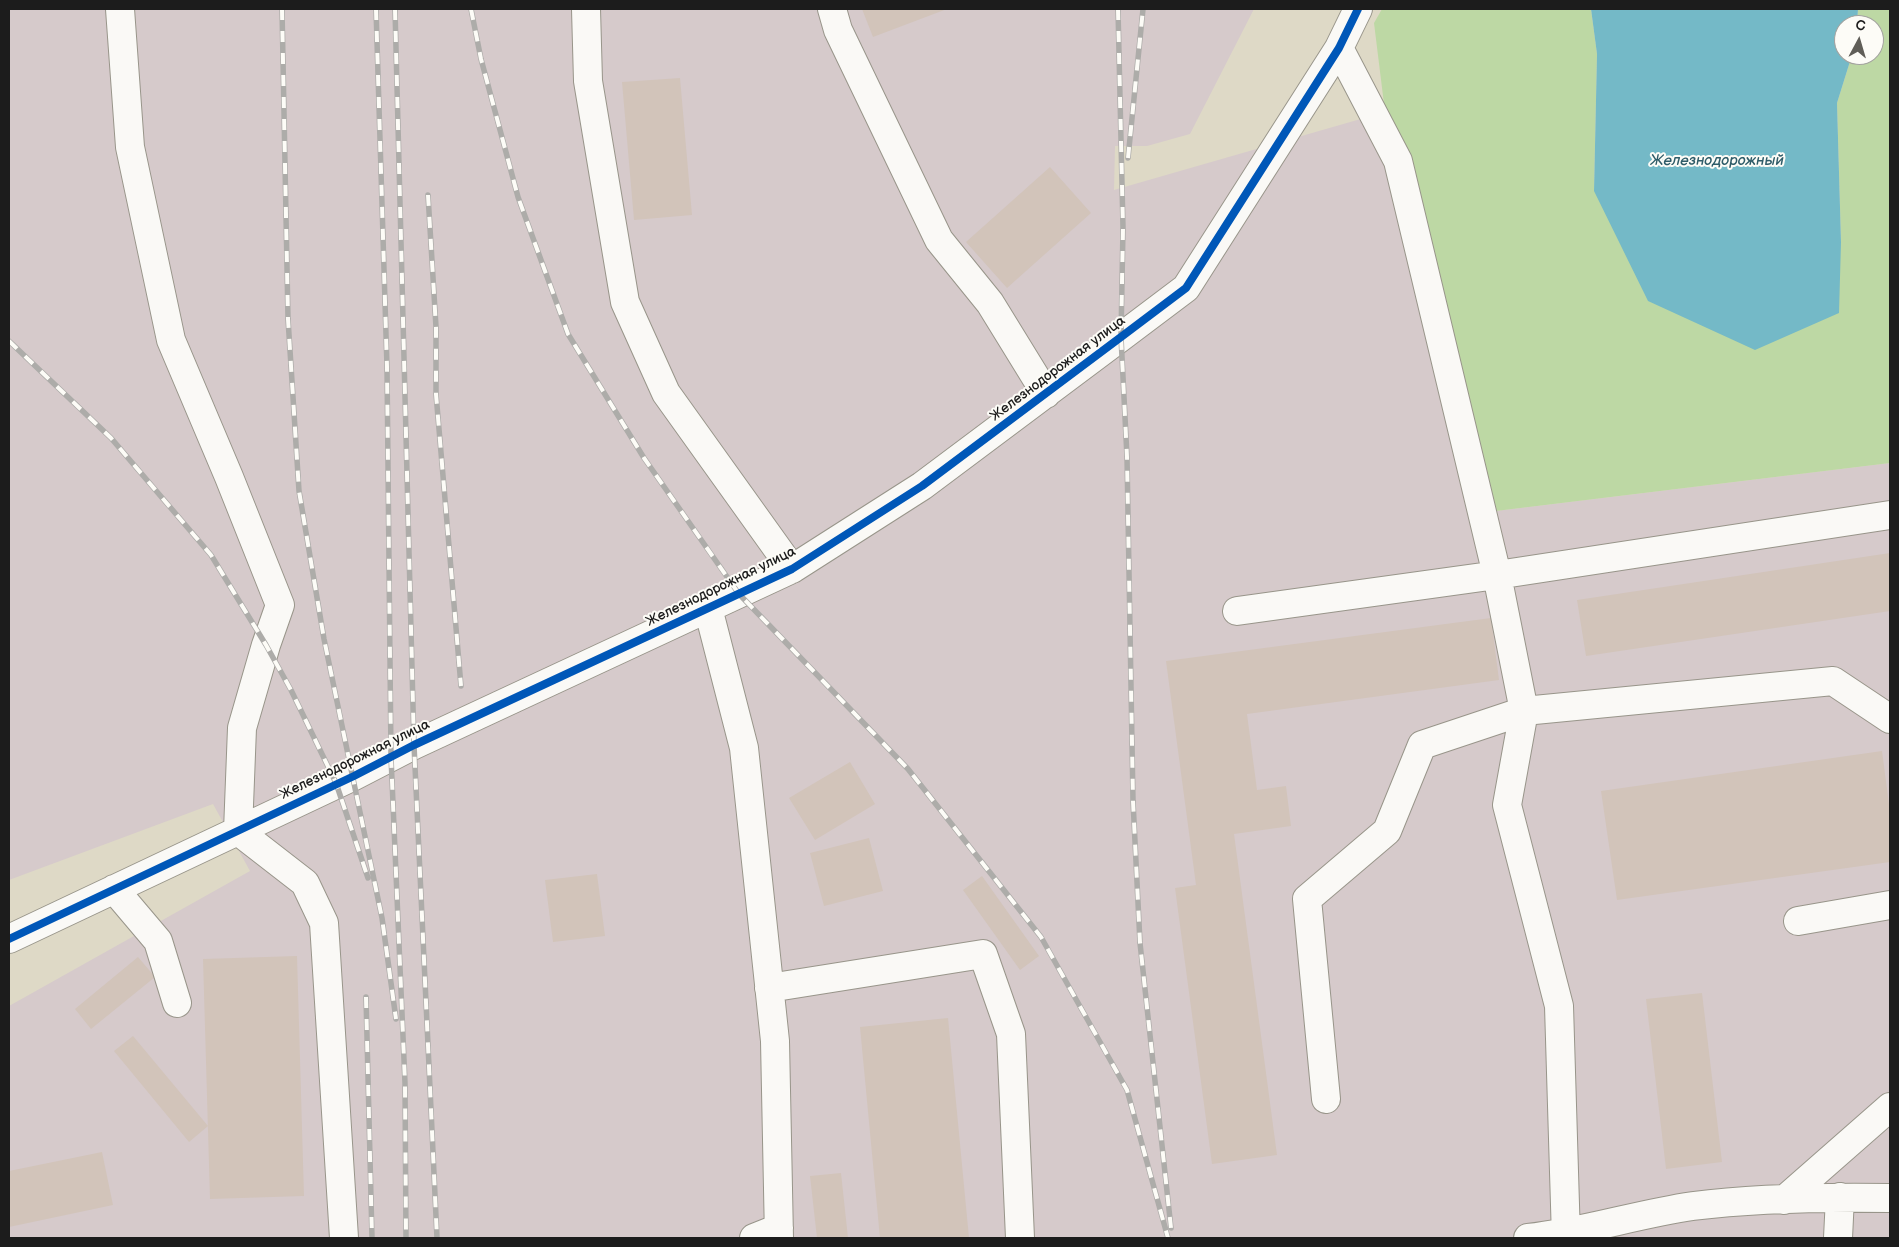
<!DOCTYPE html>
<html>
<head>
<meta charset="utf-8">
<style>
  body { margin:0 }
  #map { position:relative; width:1899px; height:1247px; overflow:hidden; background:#ded9c6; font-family:"Balsamiq Sans",sans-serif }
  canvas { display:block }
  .frame { position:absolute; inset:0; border:10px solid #1c1c1c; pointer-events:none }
  .north { position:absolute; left:1834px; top:15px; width:50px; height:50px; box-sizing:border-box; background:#fdfcf7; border:1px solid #a3a29f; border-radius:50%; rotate:6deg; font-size:14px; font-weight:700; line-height:20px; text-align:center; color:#1c1c1c }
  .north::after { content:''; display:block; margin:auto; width:18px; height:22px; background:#605e58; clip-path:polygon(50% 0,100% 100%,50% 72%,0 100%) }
</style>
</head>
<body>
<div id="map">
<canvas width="1899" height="1247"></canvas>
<div class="frame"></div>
<div class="north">С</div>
</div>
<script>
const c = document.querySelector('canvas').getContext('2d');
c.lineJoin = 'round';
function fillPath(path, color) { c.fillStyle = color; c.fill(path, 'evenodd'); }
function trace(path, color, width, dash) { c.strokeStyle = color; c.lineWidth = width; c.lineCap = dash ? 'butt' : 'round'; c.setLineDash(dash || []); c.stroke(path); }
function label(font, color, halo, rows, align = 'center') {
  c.font = font + ' "Balsamiq Sans",sans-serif'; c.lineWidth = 4; c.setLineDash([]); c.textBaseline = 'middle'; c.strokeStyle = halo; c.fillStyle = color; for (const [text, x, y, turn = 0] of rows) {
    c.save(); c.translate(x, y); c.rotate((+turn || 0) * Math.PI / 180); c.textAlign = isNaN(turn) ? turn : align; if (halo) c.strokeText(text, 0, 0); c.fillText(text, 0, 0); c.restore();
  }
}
fillPath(new Path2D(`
  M 9,9 L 1254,9 L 1190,134 L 1147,146 L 1115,146 L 1114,190 L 1385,112 L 1471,514 L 1890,463 L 1890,1238 L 9,1238 L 9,1006 L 250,871 L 213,804 L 9,880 Z`), '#d6cacb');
fillPath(new Path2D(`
  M 1382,9 L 1591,9 L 1597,54 L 1594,191 L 1841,242 L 1837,103 L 1852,55 L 1874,55 L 1874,25 L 1857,25 L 1858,9 L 1890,9 L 1890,463 L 1471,514 L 1385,112 L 1374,23 Z`), '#bdd8a4');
fillPath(new Path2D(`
  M 1591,9 L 1858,9 L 1857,25 L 1844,25 L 1844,55 L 1852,55 L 1837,103 L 1841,242 L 1839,313 L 1755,350 L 1648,301 L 1594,191 L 1597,54 Z`), '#74b9c7');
fillPath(new Path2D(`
  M 862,9 L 947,9 L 873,37 Z
  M 680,78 L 692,215 L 634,220 L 622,82 Z
  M 1050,167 L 1091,213 L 1007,288 L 966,242 Z
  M 1890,553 L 1890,611 L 1586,656 L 1577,600 Z
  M 1491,618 L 1499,680 L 1247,714 L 1257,790 L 1286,786 L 1291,826 L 1234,834 L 1277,1155 L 1212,1164 L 1175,888 L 1196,885 L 1166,661 Z
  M 1882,751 L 1890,812 L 1890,862 L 1617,900 L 1601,791 Z
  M 850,762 L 875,804 L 815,840 L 789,798 Z
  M 869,838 L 883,891 L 824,906 L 810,853 Z
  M 597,874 L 605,936 L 553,942 L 545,880 Z
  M 982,876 L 1039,956 L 1020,970 L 963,890 Z
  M 297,956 L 304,1196 L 210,1199 L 203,959 Z
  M 138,957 L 155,977 L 91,1029 L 75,1009 Z
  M 1702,993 L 1722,1162 L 1666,1169 L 1646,999 Z
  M 948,1018 L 969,1238 L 880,1238 L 860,1027 Z
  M 133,1036 L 208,1126 L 189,1142 L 114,1051 Z
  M 102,1152 L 113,1205 L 9,1227 L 9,1171 Z
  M 841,1173 L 848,1238 L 817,1238 L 810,1176 Z`), '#d2c4ba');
const minor = new Path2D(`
  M 120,9 L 130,147 L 171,340 L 229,477 L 280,605 L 266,645 L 242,728 L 238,831 L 305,883 L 324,923 L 344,1238
  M 586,9 L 588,81 L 625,302 L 666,393 L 792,569
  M 832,9 L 838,30 L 939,240 L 990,303 L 1046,394
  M 1339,48 L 1398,161 L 1497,575 L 1524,711 L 1507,805 L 1559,1006 L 1566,1238
  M 708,608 L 744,748 L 775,1041 L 779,1238
  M 1237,611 L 1497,575 L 1890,515
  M 114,889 L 158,941 L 177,1003
  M 1798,921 L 1890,905
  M 9,939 L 354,776 L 414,745 L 792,569 L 922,486 L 1121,337 L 1186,288 L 1339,48 L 1358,9
  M 769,988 L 983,954 L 1011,1034 L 1020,1238
  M 1326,1099 L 1307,899 L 1387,831 L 1422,745 L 1524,711 L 1833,681 L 1890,719
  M 1784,1200 L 1890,1107
  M 754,1238 L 779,1228
  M 1528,1238 C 1584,1232 1637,1214 1693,1206 C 1757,1198 1825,1197 1890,1198
  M 1838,1238 L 1840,1197`);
trace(minor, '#98958a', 30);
trace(minor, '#faf9f6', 28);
const rail = new Path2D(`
  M 282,9 L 288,319 L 299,491 L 324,639 L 382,918 L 396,1019
  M 376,9 L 387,367 L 391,757 L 405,1083 L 406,1238
  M 395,9 L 414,745 L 437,1238
  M 471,9 L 481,59 L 518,197 L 568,334 L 644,458 L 739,594 L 908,769 L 1041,937 L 1127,1090 L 1168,1238
  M 1118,9 L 1123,228 L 1121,337 L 1127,457 L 1133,801 L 1140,943 L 1171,1228
  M 1128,158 L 1143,9
  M 428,195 L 436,327 L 436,394 L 461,686
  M 9,341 L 111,438 L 211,555 L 266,645 L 291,690 L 336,783 L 368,878
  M 366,997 L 372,1238`);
trace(rail, '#adaca9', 5.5);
trace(rail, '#fdfcf7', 4, [11]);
trace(new Path2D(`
  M 9,939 L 354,776 L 414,745 L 792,569 L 922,486 L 1121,337 L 1186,288 L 1339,48 L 1358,9`), '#0057b8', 8);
label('14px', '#1c1c1c', '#fdfcf7', [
  ["Железнодорожная улица",1058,369,-37],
  ["Железнодорожная улица",721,587,-26],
  ["Железнодорожная улица",355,760,-26]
]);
label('italic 15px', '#2f5c69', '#fdfcf7', [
  ["Железнодорожный",1717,161]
]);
</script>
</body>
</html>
